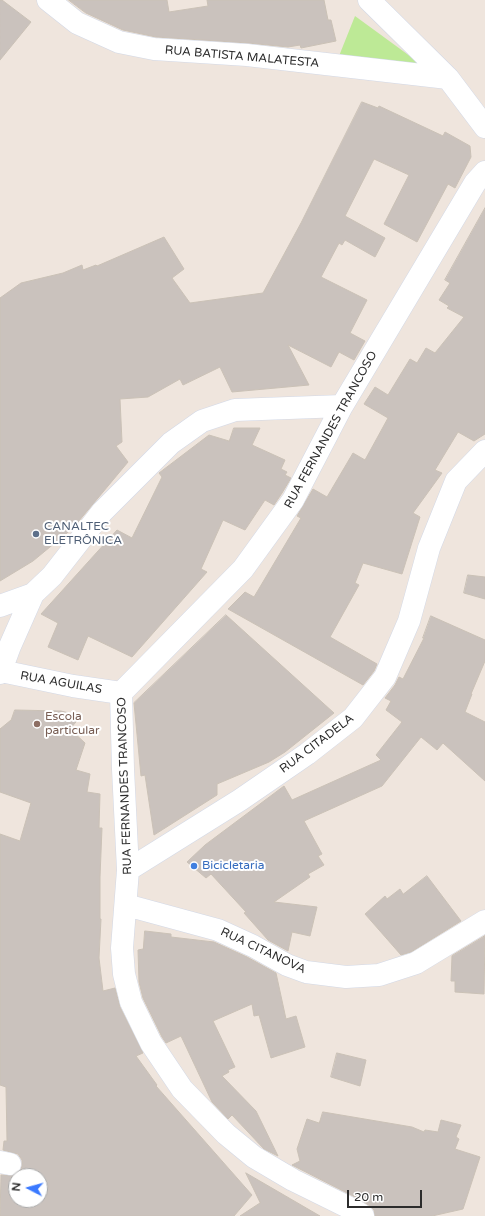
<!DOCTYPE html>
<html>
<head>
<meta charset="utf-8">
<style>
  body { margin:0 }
  #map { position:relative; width:485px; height:1216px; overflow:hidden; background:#efe5dd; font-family:"Varela Round",sans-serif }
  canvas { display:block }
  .north { position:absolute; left:8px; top:1168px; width:40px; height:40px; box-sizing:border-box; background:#fff; border:1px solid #ababab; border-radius:50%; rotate:276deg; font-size:11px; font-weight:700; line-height:16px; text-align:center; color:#2c2c2c }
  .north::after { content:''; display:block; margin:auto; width:14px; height:18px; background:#3a79ff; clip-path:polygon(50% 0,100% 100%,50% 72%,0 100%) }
  .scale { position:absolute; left:347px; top:1190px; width:75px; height:18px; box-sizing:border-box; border:2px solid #2c2c2c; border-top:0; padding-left:5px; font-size:12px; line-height:14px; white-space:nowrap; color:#2c2c2c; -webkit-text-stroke:3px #fff; paint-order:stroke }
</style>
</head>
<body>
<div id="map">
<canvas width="485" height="1216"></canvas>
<div class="north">N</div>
<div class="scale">20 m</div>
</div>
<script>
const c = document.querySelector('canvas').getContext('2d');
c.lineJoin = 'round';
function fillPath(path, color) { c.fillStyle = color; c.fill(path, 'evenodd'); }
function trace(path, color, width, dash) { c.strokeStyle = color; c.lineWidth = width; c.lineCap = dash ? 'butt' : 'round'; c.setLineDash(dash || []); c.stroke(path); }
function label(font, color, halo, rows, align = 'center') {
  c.font = font + ' "Varela Round",sans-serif'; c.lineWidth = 4; c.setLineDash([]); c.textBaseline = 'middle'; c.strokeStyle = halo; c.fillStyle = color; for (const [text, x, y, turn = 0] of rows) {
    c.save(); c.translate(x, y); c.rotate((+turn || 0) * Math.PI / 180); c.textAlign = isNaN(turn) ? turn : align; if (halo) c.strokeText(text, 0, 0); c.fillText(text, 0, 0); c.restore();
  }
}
fillPath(new Path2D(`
  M 355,16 L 429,70 L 339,56 Z`), '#bde996');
const building = new Path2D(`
  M 0,0 L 2,0 L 31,22 L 0,60 Z
  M 69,0 L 167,0 L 169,12 L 208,6 L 207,0 L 324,0 L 328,20 L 331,20 L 336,41 L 301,48 L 300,45 L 288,47 L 248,43 L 156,37 L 123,30 L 86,13 Z
  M 362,102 L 378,108 L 379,106 L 443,136 L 445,132 L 470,146 L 471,157 L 455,188 L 448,184 L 417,242 L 384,224 L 409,175 L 374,159 L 345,216 L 385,238 L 375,257 L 345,240 L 342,245 L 339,243 L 321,277 L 367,300 L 350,333 L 365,341 L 354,360 L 339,352 L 331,367 L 288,345 L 309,385 L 232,392 L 220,367 L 183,385 L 180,379 L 148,397 L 120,399 L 122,442 L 116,446 L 128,462 L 73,528 L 33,561 L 0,581 L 0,298 L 21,283 L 63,273 L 82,265 L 83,270 L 96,265 L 97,266 L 164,237 L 184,269 L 172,278 L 190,303 L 263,293 L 301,223 Z
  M 485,208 L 485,434 L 474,441 L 458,432 L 435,470 L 442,473 L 413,513 L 420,517 L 402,574 L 363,563 L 355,583 L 359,585 L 330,637 L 377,664 L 374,671 L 363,685 L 228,609 L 245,592 L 254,597 L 301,518 L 297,516 L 313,489 L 327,497 L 353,453 L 365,460 L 388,418 L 364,404 L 375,387 L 388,395 L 410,359 L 417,363 L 426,348 L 435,353 L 464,317 L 447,308 L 449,306 L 439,300 L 450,283 L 445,280 Z
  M 234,428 L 260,428 L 252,445 L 285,460 L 281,469 L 287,472 L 285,475 L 291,478 L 282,493 L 274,505 L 265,500 L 245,530 L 223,520 L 201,569 L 207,572 L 132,657 L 88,636 L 78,660 L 48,647 L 58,623 L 41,614 L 117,530 L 132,538 L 162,477 L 159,473 L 209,435 L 229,441 Z
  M 468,575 L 485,577 L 485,599 L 464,593 Z
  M 226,615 L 334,713 L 285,752 L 269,762 L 217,784 L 217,795 L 154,835 L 145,775 L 141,776 L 134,703 Z
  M 431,616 L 485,640 L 485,661 L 471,694 L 472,694 L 465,712 L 485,722 L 485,781 L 443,743 L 437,750 L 421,737 L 382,786 L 304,821 L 322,854 L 318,856 L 324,865 L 308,874 L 310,877 L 274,902 L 317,907 L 310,936 L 292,932 L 288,951 L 268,940 L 244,913 L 246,912 L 211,874 L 206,878 L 187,862 L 205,845 L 284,786 L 292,800 L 381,760 L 376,755 L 402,722 L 386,710 L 391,701 L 385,698 L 395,685 L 399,677 L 403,679 L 424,638 L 423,638 Z
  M 15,710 L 61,711 L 81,716 L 70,729 L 85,743 L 76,770 L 90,774 L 87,792 L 100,794 L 99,828 L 102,828 L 100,877 L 100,919 L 101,919 L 99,958 L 103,991 L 115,988 L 120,1007 L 143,1053 L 136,1056 L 157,1085 L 156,1086 L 252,1195 L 234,1216 L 0,1216 L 1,1175 L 14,1176 L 20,1172 L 22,1166 L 22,1160 L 18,1154 L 3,1150 L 4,1141 L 7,1141 L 6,1087 L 0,1085 L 0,834 L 20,841 L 31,803 L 0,792 L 0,729 L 11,720 ZM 16,1176 L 40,1176 L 40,1200 L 16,1200 Z
  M 427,876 L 461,921 L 411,952 L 401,955 L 365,914 L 385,896 L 387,899 L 400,889 L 403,894 Z
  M 145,931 L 171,934 L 171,937 L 214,942 L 247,957 L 276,973 L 286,1019 L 296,1016 L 305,1047 L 271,1058 L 259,1015 L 254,1016 L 252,1004 L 213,1021 L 235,1067 L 228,1070 L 229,1072 L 222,1076 L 256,1111 L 278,1156 L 264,1149 L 232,1115 L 228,1119 L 212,1102 L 181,1036 L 166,1043 L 162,1037 L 143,998 L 139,982 L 138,950 L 143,949 Z
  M 485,936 L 484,994 L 455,992 L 455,981 L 451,981 L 452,956 Z
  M 337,1053 L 366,1060 L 360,1086 L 331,1077 Z
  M 323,1112 L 412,1127 L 424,1132 L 425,1130 L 438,1132 L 441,1120 L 461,1125 L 456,1137 L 459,1139 L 455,1149 L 480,1157 L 463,1209 L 432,1216 L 375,1216 L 374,1210 L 370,1206 L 361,1200 L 292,1165 L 300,1161 L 297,1149 L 307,1119 L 319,1123 Z
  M 246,1173 L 320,1216 L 240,1216 L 260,1203 Z`);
fillPath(building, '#cac2bd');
trace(building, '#cac1b6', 1);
const minor = new Path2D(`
  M 48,0 L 77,23 L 119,42 L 154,49 L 247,55 L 448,78
  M 369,0 L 448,78 L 485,127
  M 0,606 L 33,594
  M 1,671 L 73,686 L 121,693
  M 0,673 L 10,646 L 33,594 L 52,576 L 102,512 L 171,443 L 202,421 L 235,410 L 342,406
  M 128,870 L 240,800 L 307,754 L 353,718 L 385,677 L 409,621 L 429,548 L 456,481 L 485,451
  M 126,905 L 218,930 L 253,946 L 287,965 L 306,972 L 346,977 L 379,975 L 416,963 L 485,921
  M 0,1162 L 10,1164
  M 363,1216 L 354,1210 L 293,1180 L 254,1157 L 226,1134 L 182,1089 L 151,1043 L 131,1002 L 124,974 L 122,948 L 128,870 L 123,769 L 121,693 L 243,569 L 293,500 L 342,406 L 475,183 L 485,172`);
trace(minor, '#d2d8e6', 23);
trace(minor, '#fff', 22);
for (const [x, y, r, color] of [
  [36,534,4,"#5c6f8a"],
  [37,724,4,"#8d6e63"],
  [194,866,4,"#3f7fe0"]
]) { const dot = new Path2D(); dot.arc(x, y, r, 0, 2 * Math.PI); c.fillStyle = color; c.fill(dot); trace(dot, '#fff', 1.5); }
label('12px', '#2c2c2c', '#fff', [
  ["RUA BATISTA MALATESTA",242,57,5],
  ["RUA FERNANDES TRANCOSO",331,430,-61],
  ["RUA AGUILAS",61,683,10],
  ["RUA CITADELA",317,744,-37],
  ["RUA FERNANDES TRANCOSO",125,786,-92],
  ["RUA CITANOVA",263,951,25]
]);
label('12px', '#4e5e75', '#fff', [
  ["CANALTEC",44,527],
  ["ELETRÔNICA",44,541]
], 'left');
label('12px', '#785e54', '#fff', [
  ["Escola",45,717],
  ["particular",45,731]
], 'left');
label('12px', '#366cbe', '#fff', [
  ["Bicicletaria",202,866]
], 'left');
</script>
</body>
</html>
